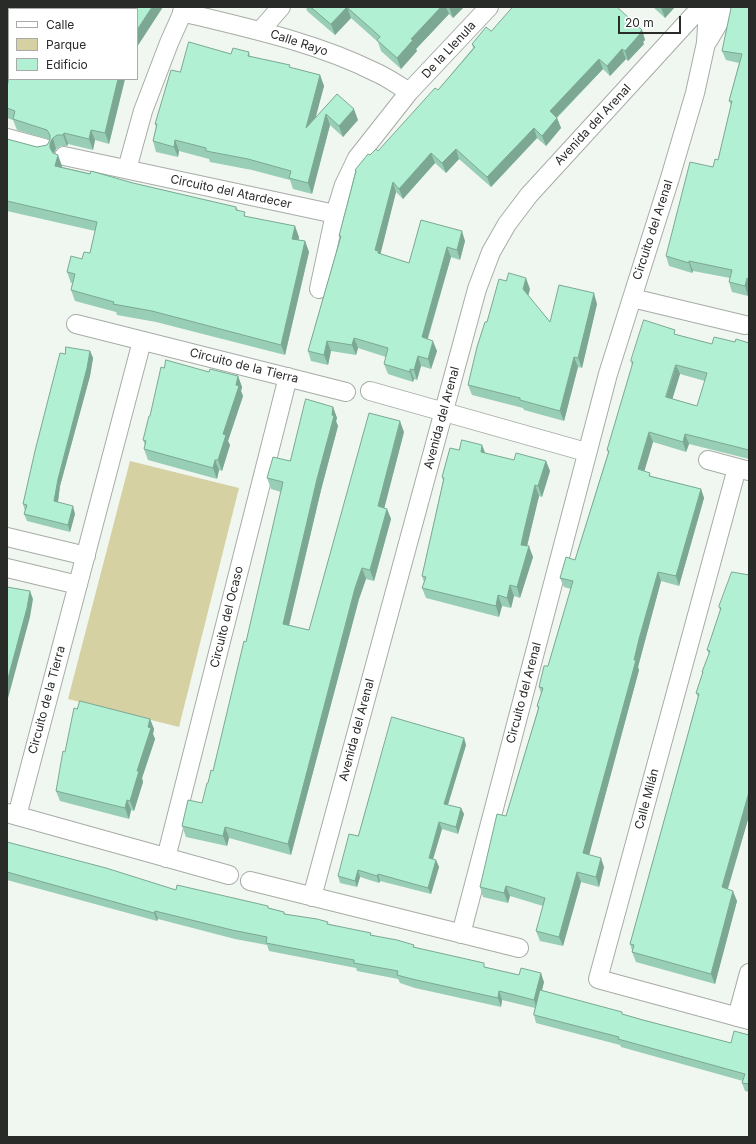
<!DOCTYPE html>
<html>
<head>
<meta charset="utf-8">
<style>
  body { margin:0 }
  #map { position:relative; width:756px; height:1144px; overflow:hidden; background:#f0f7f0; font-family:Inter,sans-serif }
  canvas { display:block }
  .frame { position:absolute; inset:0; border:8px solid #282b28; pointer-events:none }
  .legend { position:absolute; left:8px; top:8px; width:130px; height:72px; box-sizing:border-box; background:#fff; border:1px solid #a9aaa9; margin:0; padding:5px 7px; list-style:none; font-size:12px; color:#282b28 }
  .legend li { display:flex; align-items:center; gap:8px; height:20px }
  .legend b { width:20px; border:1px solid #a9aaa9 }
  .scale { position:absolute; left:618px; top:16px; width:63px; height:18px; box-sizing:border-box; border:2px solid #282b28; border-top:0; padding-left:5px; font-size:12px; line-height:14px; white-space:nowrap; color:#282b28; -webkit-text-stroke:3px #fff; paint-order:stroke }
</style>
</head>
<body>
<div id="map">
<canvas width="756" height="1144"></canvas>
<div class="frame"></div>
<ul class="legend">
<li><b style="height:5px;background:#fff"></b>Calle</li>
<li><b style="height:11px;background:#d6d1a3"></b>Parque</li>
<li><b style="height:11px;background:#b1f0d2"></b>Edificio</li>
</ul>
<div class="scale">20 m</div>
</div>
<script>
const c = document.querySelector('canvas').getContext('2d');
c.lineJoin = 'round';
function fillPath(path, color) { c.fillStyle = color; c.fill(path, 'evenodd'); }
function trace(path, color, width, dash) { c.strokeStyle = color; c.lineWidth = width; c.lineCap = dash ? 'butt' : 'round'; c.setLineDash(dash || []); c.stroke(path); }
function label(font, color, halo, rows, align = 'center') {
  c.font = font + ' Inter,sans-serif'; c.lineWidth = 3; c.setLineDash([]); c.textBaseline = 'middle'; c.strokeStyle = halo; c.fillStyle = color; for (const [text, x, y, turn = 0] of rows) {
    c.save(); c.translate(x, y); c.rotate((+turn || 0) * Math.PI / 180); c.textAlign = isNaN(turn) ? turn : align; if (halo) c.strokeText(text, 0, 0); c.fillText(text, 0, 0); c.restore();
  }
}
fillPath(new Path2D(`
  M 130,461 L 239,488 L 179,727 L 68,699 Z`), '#d6d1a3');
const street = new Path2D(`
  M 16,9 L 16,7
  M 182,12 C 247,28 315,42 375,72 C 387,77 398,85 409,92
  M 260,31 L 281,7
  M 7,38 L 9,31
  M 708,41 L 724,14 L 731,7
  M 7,138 L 44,148
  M 64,156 L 335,214
  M 127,169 L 143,111 L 169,43 L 185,7
  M 319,289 L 335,214 L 344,185 L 357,158 L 409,92 L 489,7
  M 632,298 L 745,325
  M 76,324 L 346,392
  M 370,391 L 586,452
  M 708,460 L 749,471
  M 737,468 L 598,979 L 749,1020
  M 7,537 L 86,556
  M 7,568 L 78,585
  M 7,813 L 229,875
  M 17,816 L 142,341
  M 166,858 L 288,377
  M 250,881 L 519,948
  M 312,897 L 477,289 L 491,252 L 507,224 L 529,195 L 701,7
  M 461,934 L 608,374 L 670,178 L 695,93 L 706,43 L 708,7
  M 737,1017 L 749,973`);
trace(street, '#a7aca6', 20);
trace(street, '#fff', 18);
fillPath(new Path2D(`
  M 306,7 L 464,7 L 453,18 L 449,14 L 416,49 L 417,51 L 401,69 L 381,51 L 378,42 L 351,18 L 335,35 L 307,11 Z
  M 653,7 L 675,7 L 665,18 Z
  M 749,7 L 749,293 L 748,296 L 732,292 L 729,282 L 730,278 L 693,271 L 692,273 L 669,266 L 666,256 L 718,160 L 731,105 L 729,101 L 739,63 L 726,60 L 722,51 Z
  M 642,30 L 645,40 L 643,42 L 644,44 L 628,61 L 626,59 L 610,76 L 603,69 L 557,118 L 561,128 L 546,146 L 537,138 L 491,187 L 459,159 L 446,173 L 435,163 L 403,199 L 396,192 L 380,254 L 409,263 L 421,220 L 465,241 L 460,260 L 451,257 L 428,339 L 437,351 L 431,369 L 421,366 L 417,380 L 414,379 L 413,382 L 388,374 L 384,364 L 386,357 L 358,348 L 356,355 L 331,351 L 328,365 L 311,361 L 308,351 L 340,238 L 339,236 L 355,172 L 355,170 L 370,155 L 378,151 L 438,90 L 473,48 L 472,44 L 491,31 Z
  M 249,52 L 250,56 L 291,68 L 320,75 L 324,86 L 315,118 L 337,94 L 358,120 L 343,137 L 330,125 L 312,194 L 293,189 L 290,180 L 252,170 L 210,162 L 209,159 L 179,151 L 178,157 L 156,152 L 153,141 L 156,127 L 155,124 L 180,72 L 231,54 Z
  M 9,79 L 125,79 L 109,144 L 95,140 L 93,150 L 68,144 L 67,146 L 61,146 L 56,149 L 54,153 L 62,166 L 62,167 L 236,207 L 238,210 L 247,217 L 299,237 L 299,240 L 305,241 L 309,252 L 285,355 L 156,322 L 117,315 L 116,312 L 75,301 L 71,290 L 72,283 L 71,283 L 67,272 L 82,259 L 90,253 L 95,231 L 7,211 L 7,139 L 37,147 L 47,145 L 50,140 L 17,130 L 13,120 L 7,118 L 7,88 Z
  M 530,289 L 528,296 L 550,322 L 597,304 L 582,368 L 578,367 L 564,421 L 524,410 L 523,408 L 472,395 L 468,385 L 487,322 Z
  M 677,335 L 712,344 L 735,342 L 749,343 L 749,459 L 689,444 L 686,452 L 653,442 L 644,471 L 651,476 L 701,489 L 704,498 L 679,586 L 661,581 L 643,648 L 638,667 L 639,670 L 589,855 L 604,867 L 599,887 L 581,882 L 563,946 L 540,941 L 536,931 L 543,906 L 510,896 L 508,903 L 483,897 L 480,887 L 506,816 L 538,709 L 537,706 L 541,693 L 539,687 L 548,666 L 571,589 L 564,587 L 560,578 L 575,560 L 608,453 L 607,450 L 632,366 L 631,361 ZM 680,374 L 705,381 L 697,406 L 672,399 Z
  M 90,351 L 93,358 L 90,376 L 60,486 L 58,502 L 75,514 L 70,532 L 27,521 L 24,514 L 25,511 L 23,504 L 65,354 Z
  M 164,368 L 209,372 L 238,376 L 242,387 L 241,391 L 243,396 L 228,441 L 230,445 L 222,471 L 219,470 L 217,479 L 148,460 L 144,449 L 145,445 L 143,440 Z
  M 333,407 L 337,418 L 336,421 L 338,426 L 321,490 L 289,625 L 309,630 L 404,432 L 384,508 L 387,509 L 391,519 L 374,581 L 366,579 L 359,599 L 291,855 L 229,838 L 227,846 L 186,837 L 182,826 L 202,803 L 213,771 L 246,642 L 281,492 L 271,489 L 267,478 L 290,461 Z
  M 459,450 L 485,453 L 514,460 L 546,461 L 550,471 L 542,497 L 539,496 L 527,546 L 533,557 L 520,598 L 514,596 L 511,608 L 502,606 L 499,617 L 426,598 L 422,588 L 424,582 L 422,576 L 443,481 L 442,477 Z
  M 749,575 L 749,816 L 728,889 L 737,901 L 715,984 L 636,962 L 632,952 L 632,950 L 630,944 L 698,697 L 696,693 L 703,674 L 702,672 L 709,654 L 707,650 L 720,611 L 719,607 Z
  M 77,709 L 150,719 L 154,729 L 153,734 L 155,739 L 142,778 L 143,782 L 134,811 L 131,810 L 129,819 L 60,801 L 56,791 L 65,752 Z
  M 464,738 L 466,745 L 448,805 L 461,808 L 464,814 L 458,834 L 442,829 L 433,860 L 436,860 L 439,867 L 431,894 L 380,881 L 379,883 L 360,877 L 357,887 L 340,883 L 338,876 L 358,836 Z
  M 7,842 L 176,890 L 269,908 L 284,912 L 285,914 L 329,924 L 372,935 L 486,967 L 544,982 L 542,990 L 643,1020 L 731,1043 L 749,1035 L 749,1092 L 745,1091 L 742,1083 L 743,1081 L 621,1047 L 620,1045 L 536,1023 L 534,1015 L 535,1008 L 502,1000 L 501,1007 L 415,988 L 400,983 L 398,979 L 357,971 L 356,968 L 269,951 L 267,945 L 235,939 L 158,919 L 157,921 L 7,880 Z`), '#98ceb5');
fillPath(new Path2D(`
  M 66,7 L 77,7 L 76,9 L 65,9 Z
  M 152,7 L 163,7 L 137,47 L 137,30 Z
  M 347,7 L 351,18 L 335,35 L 331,24 Z
  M 441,7 L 446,7 L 449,14 L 416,49 L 417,51 L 401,69 L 397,58 L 411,39 Z
  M 449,7 L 464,7 L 453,18 Z
  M 661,7 L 675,7 L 665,18 Z
  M 642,30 L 645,40 L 643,42 L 644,44 L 628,61 L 625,51 Z
  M 622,49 L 626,59 L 610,76 L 607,66 Z
  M 599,59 L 603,69 L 553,121 L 550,111 Z
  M 320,75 L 324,86 L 310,139 L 306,128 Z
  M 118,79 L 125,79 L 109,144 L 105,133 Z
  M 354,109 L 358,120 L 343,137 L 339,126 Z
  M 326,114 L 330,125 L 312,194 L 308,183 Z
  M 557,118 L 561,128 L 546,146 L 542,136 Z
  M 534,128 L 537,138 L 491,187 L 487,177 Z
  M 91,130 L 95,140 L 93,150 L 89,139 Z
  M 64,133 L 68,144 L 67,146 L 63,135 Z
  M 53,138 L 56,149 L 54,153 L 54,159 L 50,148 L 50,143 Z
  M 175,140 L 179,151 L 178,157 L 174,147 Z
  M 456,149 L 459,159 L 446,173 L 442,163 Z
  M 431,153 L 435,163 L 403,199 L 399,189 Z
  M 58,155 L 62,166 L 59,176 L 55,166 Z
  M 393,182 L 396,192 L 380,256 L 375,250 Z
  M 295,226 L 299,237 L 296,249 L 292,239 Z
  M 462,231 L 465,241 L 460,260 L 457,250 Z
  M 305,241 L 309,252 L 285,355 L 281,345 Z
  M 447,247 L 451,257 L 425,347 L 422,337 Z
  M 689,261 L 693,271 L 692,273 L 689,263 Z
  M 526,278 L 530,289 L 527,300 L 523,289 Z
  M 747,278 L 749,285 L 748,296 L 745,286 Z
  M 594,293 L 597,304 L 582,368 L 578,358 Z
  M 354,338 L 358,348 L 356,355 L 352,345 Z
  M 327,341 L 331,351 L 328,365 L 324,355 Z
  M 433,341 L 437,351 L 431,369 L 428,359 Z
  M 90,351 L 93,358 L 90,376 L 60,486 L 57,509 L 54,501 L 58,479 Z
  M 418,356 L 421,366 L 417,380 L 414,370 Z
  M 574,357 L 578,367 L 564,421 L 560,411 Z
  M 676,365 L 680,374 L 670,407 L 666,397 Z
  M 410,369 L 414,379 L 413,382 L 410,372 Z
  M 238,376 L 242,387 L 241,391 L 243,396 L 228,441 L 230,445 L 222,471 L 218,460 L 223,434 Z
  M 333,407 L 337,418 L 336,421 L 338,426 L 321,490 L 287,634 L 283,624 Z
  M 400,421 L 404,432 L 382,517 L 378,506 Z
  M 649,432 L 653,442 L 642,479 L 638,469 Z
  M 685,434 L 689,444 L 686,452 L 683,442 Z
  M 482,445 L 486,455 L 481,452 Z
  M 215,460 L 219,470 L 217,479 L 213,468 Z
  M 546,461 L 550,471 L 542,497 L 538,486 Z
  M 535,485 L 539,496 L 528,542 L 525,555 L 521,545 L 524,531 Z
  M 701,489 L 704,498 L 679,586 L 676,576 Z
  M 73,506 L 75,514 L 70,532 L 68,525 Z
  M 387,509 L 391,519 L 374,581 L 370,570 Z
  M 529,546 L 533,557 L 520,598 L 517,587 Z
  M 362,568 L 366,579 L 359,599 L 291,855 L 288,844 L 355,588 Z
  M 658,572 L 661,581 L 638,667 L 639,670 L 587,863 L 583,853 L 639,639 Z
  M 510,585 L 514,596 L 511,608 L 507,598 Z
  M 30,591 L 33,599 L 30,617 L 7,702 L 7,682 Z
  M 498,595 L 502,606 L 499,617 L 496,606 Z
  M 150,719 L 154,729 L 153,734 L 155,739 L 142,778 L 143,782 L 134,811 L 130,801 L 137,771 Z
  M 464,738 L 466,745 L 446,811 L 444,804 Z
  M 749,792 L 749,816 L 725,898 L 722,887 Z
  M 127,800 L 131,810 L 129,819 L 125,808 Z
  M 461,808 L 464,814 L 458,834 L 456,827 Z
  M 439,822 L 442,829 L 431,865 L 429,858 Z
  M 225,827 L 229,838 L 227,846 L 223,836 Z
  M 601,858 L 604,867 L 599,887 L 596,877 Z
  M 436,860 L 439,867 L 431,894 L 428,888 Z
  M 358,870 L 360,877 L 357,887 L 355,881 Z
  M 577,872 L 581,882 L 563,946 L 559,937 Z
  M 378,874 L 380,881 L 379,883 L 377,876 Z
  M 506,886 L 510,896 L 508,903 L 504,893 Z
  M 733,891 L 737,901 L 715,984 L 711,974 Z
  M 155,911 L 158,919 L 157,921 L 154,913 Z
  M 541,973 L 544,982 L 537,1009 L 534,1000 Z
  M 499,991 L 502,1000 L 501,1007 L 498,998 Z`), '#7ca893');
const building = new Path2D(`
  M 24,7 L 66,7 L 65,9 L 24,9 Z
  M 101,7 L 152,7 L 137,30 L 137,9 L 100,9 Z
  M 311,7 L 347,7 L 331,24 Z
  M 347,7 L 441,7 L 411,39 L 413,40 L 397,58 L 377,40 L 380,37 Z
  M 513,7 L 603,7 L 604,8 L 605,7 L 617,7 L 642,30 L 639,33 L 640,34 L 625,51 L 622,49 L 607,66 L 599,59 L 550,111 L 557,118 L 542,136 L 534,128 L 487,177 L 456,149 L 442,163 L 431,153 L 399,189 L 393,182 L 375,250 L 378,251 L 378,253 L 409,263 L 421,220 L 462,231 L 457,250 L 447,247 L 422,337 L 433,341 L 428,359 L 418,356 L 414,370 L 410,369 L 410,372 L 384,364 L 388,348 L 354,338 L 352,345 L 327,341 L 324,355 L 308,351 L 341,236 L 339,236 L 356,171 L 355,170 L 368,154 L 370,155 L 376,149 L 378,151 L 435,88 L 438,90 L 475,47 L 472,44 L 486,27 L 491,31 Z
  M 732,7 L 749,7 L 749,279 L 747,278 L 745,286 L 729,282 L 732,270 L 689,261 L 689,263 L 666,256 L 690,162 L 713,167 L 715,159 L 718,160 L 732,101 L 729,101 L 742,54 L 722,51 L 731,8 Z
  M 189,42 L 231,54 L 233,48 L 249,52 L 248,56 L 290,65 L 289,67 L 320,75 L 306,128 L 337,94 L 354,109 L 339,126 L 326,114 L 308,183 L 289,178 L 291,171 L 248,159 L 206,151 L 206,148 L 175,140 L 174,147 L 153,141 L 157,124 L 155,124 L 171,70 L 180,72 Z
  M 9,79 L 118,79 L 105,133 L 91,130 L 89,139 L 64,133 L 63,135 L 57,135 L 53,138 L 50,143 L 50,148 L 53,153 L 58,155 L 55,166 L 90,174 L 91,171 L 133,183 L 236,207 L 236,210 L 245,212 L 244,216 L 295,226 L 292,239 L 305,241 L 281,345 L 152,311 L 113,304 L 114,302 L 71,290 L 75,274 L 67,272 L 71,256 L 82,259 L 84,252 L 90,253 L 97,222 L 7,201 L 7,139 L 37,147 L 47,145 L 50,140 L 50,135 L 47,130 L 13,119 L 15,111 L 7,108 L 7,88 Z
  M 509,273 L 526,278 L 523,289 L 550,322 L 559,285 L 594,293 L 578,358 L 574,357 L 560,411 L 520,400 L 520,398 L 468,385 L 477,347 L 485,322 L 487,322 L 499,279 L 506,281 Z
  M 644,320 L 675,330 L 674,334 L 712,344 L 714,337 L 735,342 L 736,339 L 749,343 L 749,450 L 685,434 L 683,442 L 649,432 L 638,469 L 650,473 L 649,476 L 701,489 L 676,576 L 658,572 L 639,639 L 634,660 L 636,660 L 583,853 L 601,858 L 596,877 L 577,872 L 559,937 L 536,931 L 545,898 L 506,886 L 504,893 L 480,887 L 497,814 L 506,816 L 539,707 L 537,706 L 543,688 L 539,687 L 544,666 L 548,666 L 573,581 L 560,578 L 566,557 L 575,560 L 609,451 L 607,450 L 633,362 L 631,361 ZM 676,365 L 707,373 L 697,406 L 666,397 Z
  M 66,347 L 90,351 L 87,368 L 58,479 L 54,501 L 73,506 L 68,525 L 24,514 L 27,505 L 23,504 L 35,451 L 60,353 L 65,354 Z
  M 166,360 L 209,372 L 210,369 L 238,376 L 236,385 L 239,386 L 223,434 L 226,435 L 218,460 L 215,460 L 213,468 L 144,449 L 146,441 L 143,440 L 149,416 L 150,416 L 161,367 L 164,368 Z
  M 306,399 L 333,407 L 332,415 L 334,416 L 317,479 L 283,624 L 309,630 L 369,413 L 400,421 L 378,506 L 387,509 L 370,570 L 362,568 L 355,588 L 288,844 L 225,827 L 223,836 L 182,826 L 188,800 L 202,803 L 207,783 L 208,783 L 211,770 L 213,771 L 244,641 L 246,642 L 283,482 L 267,478 L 273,457 L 290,461 Z
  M 462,440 L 482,445 L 481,452 L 514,460 L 516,453 L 546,461 L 538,486 L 535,485 L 524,531 L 521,545 L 529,546 L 517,587 L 510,585 L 507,598 L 498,595 L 496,606 L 422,588 L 426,577 L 422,576 L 444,478 L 442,477 L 450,448 L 459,450 Z
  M 732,572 L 749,575 L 749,792 L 722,887 L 733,891 L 711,974 L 632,952 L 634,945 L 630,944 L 699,694 L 696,693 L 703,672 L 702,672 L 710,651 L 707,650 L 721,608 L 719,607 Z
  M 7,587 L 30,591 L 27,608 L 7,682 Z
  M 80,701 L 150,719 L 148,727 L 151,728 L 137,771 L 139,771 L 130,801 L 127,800 L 125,808 L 56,791 L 63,751 L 65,752 L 74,708 L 77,709 Z
  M 392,717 L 464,738 L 444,804 L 461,808 L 456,827 L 439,822 L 429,858 L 436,860 L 428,888 L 378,874 L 377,876 L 358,870 L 355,881 L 338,876 L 349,834 L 358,836 Z
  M 7,842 L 106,868 L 176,890 L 177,885 L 268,906 L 268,908 L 284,912 L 284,914 L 317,919 L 328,922 L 327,924 L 371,933 L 370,935 L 397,940 L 414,945 L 413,947 L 484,963 L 484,967 L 519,975 L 521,968 L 541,973 L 534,1000 L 499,991 L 498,998 L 412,979 L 397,975 L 398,971 L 354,963 L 354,960 L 266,943 L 267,937 L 232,930 L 155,911 L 154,913 L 7,872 Z
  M 540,990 L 622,1012 L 622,1014 L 643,1020 L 731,1043 L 734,1031 L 749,1035 L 749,1084 L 742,1083 L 745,1074 L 618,1039 L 619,1037 L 534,1015 Z`);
fillPath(building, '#b1f0d2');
trace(building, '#7ca893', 1);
label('12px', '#282b28', '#fff', [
  ["Calle Rayo",299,43,18],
  ["De la Llenula",449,50,-47],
  ["Avenida del Arenal",593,125,-47],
  ["Circuito del Atardecer",231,192,12],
  ["Circuito del Arenal",653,230,-72],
  ["Circuito de la Tierra",244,366,14],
  ["Avenida del Arenal",442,418,-75],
  ["Circuito del Ocaso",227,617,-76],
  ["Circuito del Arenal",524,693,-75],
  ["Circuito de la Tierra",47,700,-75],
  ["Avenida del Arenal",357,730,-75],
  ["Calle Milán",647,799,-75]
]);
</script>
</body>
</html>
